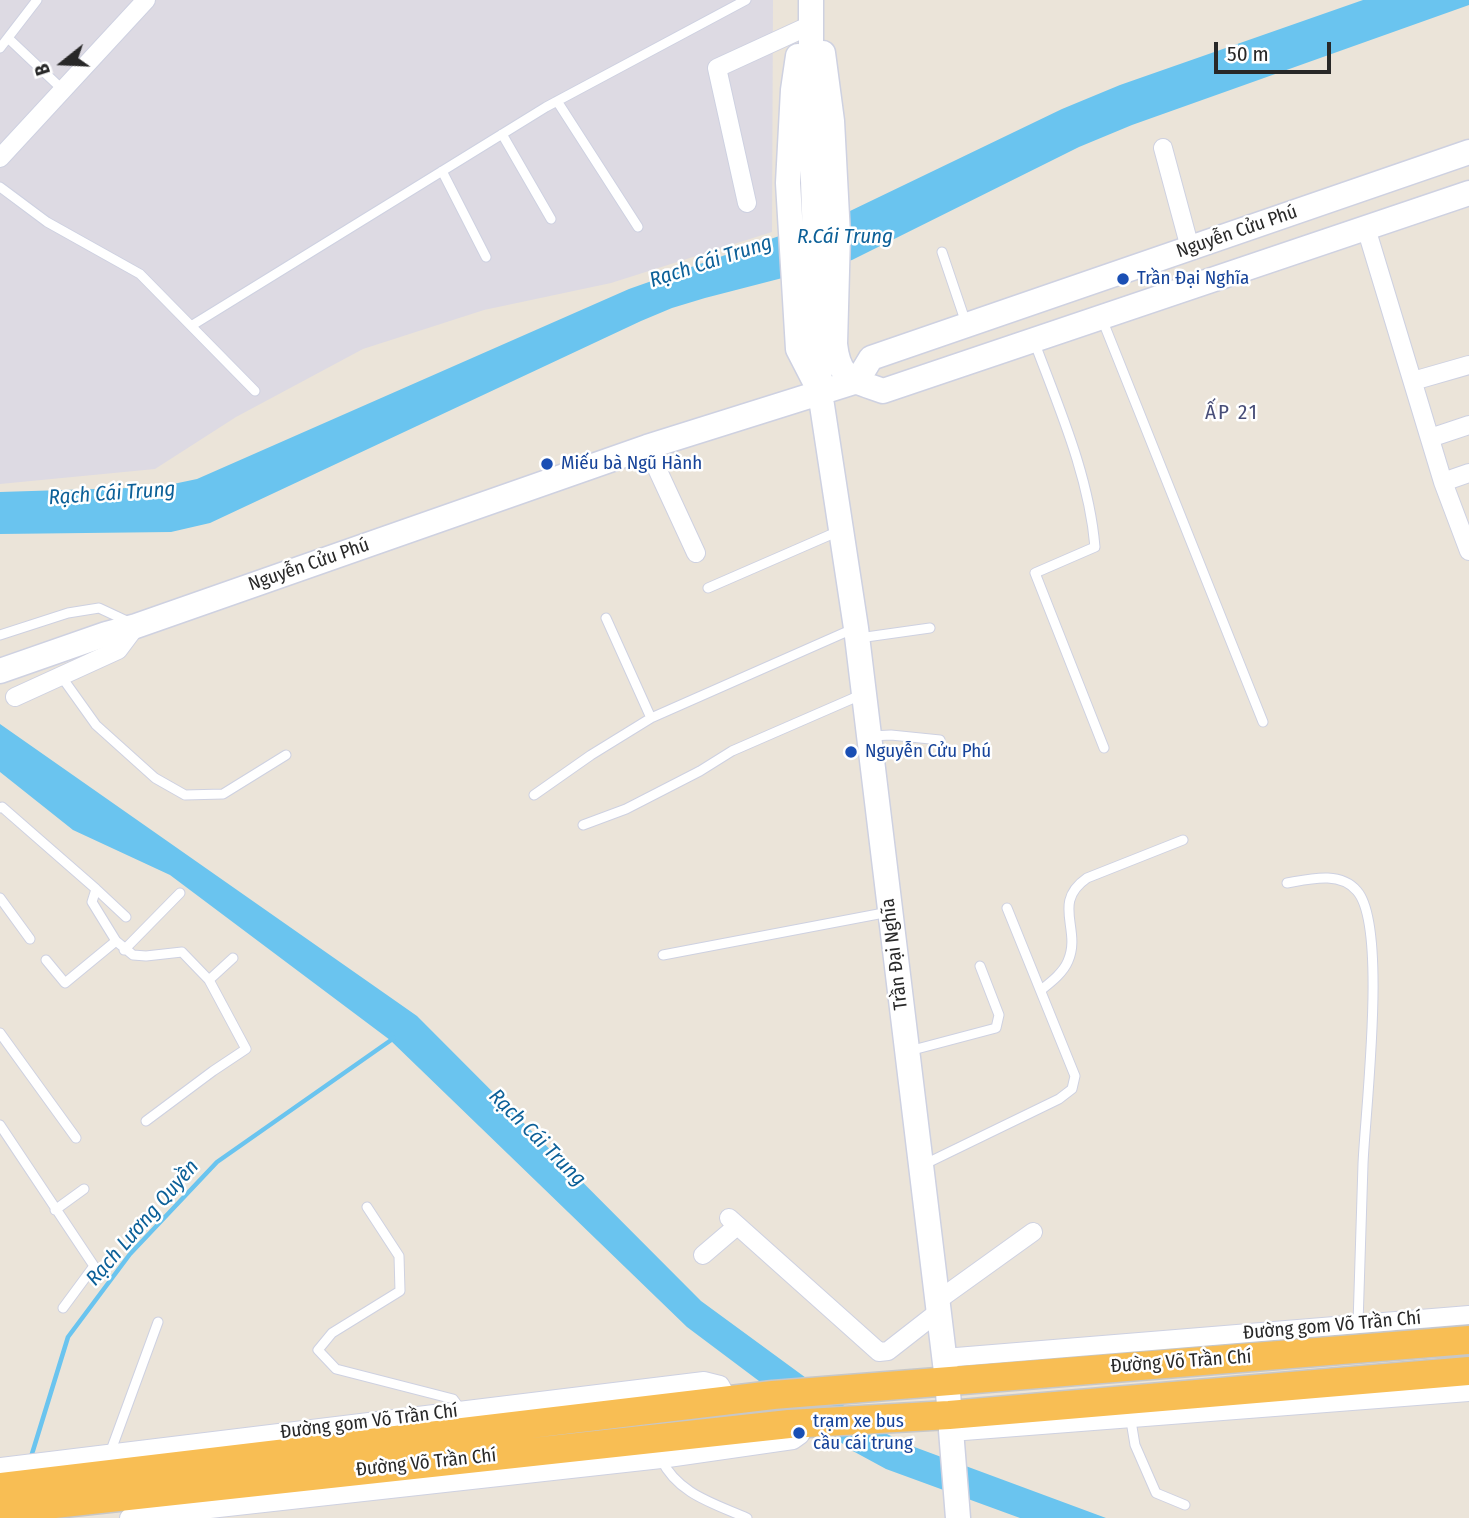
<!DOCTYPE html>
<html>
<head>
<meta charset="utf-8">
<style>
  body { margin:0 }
  #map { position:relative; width:1469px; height:1518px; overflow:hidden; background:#ebe4d9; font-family:"Fira Sans Condensed",sans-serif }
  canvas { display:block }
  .north { position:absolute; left:28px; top:28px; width:70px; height:70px; -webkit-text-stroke:5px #fff; paint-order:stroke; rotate:252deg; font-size:19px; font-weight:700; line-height:28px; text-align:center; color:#282828 }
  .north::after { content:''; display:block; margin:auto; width:24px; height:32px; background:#282828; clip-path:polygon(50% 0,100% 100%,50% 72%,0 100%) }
  .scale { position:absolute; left:1214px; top:42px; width:117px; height:32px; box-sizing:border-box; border:4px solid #282828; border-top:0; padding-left:9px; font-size:21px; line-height:24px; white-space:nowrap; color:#282828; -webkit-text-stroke:5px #fff; paint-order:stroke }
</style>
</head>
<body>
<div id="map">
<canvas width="1469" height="1518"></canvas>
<div class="north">B</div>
<div class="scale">50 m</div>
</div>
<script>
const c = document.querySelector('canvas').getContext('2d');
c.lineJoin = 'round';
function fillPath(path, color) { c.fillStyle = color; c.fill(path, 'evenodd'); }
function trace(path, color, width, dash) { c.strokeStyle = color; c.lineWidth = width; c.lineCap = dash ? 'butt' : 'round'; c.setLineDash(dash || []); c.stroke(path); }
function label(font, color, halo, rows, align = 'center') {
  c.font = font + ' "Fira Sans Condensed",sans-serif'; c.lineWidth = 5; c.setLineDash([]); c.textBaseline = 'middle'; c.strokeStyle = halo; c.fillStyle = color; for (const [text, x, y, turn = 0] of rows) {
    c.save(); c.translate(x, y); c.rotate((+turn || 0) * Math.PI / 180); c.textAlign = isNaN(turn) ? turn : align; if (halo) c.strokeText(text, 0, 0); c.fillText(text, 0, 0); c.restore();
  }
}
fillPath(new Path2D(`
  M 0,0 L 773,0 L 772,232 L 611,283 L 484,310 L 363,349 L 236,417 L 155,469 L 0,484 Z`), '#dddae3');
fillPath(new Path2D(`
  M 1363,0 L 1469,0 L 1469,5 L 1132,125 L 1079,147 L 852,260 L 705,298 L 672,308 L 641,321 L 210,523 L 171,532 L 0,534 L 0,492 L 159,487 L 197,479 L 629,289 L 850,211 L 1062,109 L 1120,85 Z
  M 0,724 L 417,1016 L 701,1301 L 873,1427 L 909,1445 L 1106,1518 L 1020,1518 L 886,1469 L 851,1450 L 687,1327 L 390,1040 L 170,875 L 73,830 L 0,772 Z`), '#6ac4ef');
trace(new Path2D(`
  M 31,1457 L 68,1337 L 130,1254 L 217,1162 L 394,1038`), '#6ac4ef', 4.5);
const service = new Path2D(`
  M 8,38 L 63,90
  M 0,48 L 37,0
  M 557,101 L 638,227
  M 502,134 L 551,219
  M 442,171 L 486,257
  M 0,187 L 47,222 L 140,274 L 255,391
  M 942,252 L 966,323
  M 1102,319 L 1263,722
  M 191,326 L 546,107 L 746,0
  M 1034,341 C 1059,408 1089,476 1095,547 L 1035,573 L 1104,748
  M 708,588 L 839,531
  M 606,618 L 651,718
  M 0,635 L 68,613 L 99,608 L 129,622
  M 859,638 L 930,628
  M 61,676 L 96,725 L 155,778 L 185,795 L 223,794 L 286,755
  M 871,736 L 891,735 L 940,740
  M 534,795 L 591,755 L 651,718 L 855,628
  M 0,808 L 2,807 L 96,889 L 92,902 L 116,941 L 133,955 L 146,956 L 182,952 L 209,980 L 246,1049 L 213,1071 L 146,1121
  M 583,825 L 626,809 L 700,771 L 732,751 L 863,694
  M 1287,883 C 1310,879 1340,871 1357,891 C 1388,926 1365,1112 1363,1164 C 1361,1217 1360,1271 1358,1324
  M 96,889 L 126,917
  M 0,898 L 30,939
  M 124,950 L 180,893
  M 663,955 L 889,912
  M 46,960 L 65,983 L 116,941
  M 209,980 L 233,958
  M 1041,990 C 1051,982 1063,973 1068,961 C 1082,929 1051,903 1087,878 L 1183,840
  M 0,1033 L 76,1138
  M 909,1051 L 996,1028 L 999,1015 L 980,966
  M 0,1125 L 94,1266 L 63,1308
  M 923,1165 L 1059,1099 L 1072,1089 L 1075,1076 L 1007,908
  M 367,1207 L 399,1256 L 400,1291 L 332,1333 L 318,1350 L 336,1369 L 453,1399 L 462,1411
  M 55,1210 L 84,1189
  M 1130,1415 L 1135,1445 L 1156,1493 L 1185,1505
  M 110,1453 L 158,1322
  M 661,1459 C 678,1494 713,1503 747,1518`);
const minor = new Path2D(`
  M 1163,148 L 1190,248
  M 0,158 L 146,0
  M 747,203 L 717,68 L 802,29
  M 1366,228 L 1443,482 L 1469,551
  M 1413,381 L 1469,365
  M 1430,438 L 1469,425
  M 647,447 L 696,553
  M 1443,482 L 1469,473
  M 15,697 L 118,650 L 136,626
  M 729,1218 L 879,1352 L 888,1351 L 938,1312
  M 703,1255 L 737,1226
  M 937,1301 L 1033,1232
  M 944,1358 L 1469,1315
  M 951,1432 L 1469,1392
  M 0,1467 L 704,1381 L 720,1385 L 729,1401
  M 129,1518 L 661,1459 L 793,1440 L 800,1435 L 807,1423`);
const secondary = new Path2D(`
  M 811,0 L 811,119 L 820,392 L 856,628 L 947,1380 L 958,1518
  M 823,53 L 832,121 L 838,235 L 835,344 L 831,358
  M 798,56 L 793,90 L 788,183 L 798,349 L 815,382
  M 835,344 C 839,380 853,380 883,391 L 1469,193
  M 0,671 L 106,634 L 136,626 L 647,447 L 857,381 L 871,358 L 1469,152`);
const trunk = new Path2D(`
  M 0,1487 L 773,1395 L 1469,1340
  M 0,1510 L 789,1424 L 949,1415 L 1469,1371`);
trace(service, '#ced1e1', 11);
trace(minor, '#ced1e1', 20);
trace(secondary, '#ced1e1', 27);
trace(trunk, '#c7c7c7', 31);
trace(service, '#fff', 9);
trace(minor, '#fff', 18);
trace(secondary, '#fff', 24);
trace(trunk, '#f8be54', 28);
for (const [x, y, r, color] of [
  [1123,279,7,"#1a4fb4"],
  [547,464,7,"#1a4fb4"],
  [851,752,7,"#1a4fb4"],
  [799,1433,7,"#1a4fb4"]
]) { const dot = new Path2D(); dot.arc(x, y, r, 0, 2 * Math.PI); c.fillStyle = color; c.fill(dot); trace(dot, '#fff', 2.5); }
label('19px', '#282828', '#fff', [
  ["Nguyễn Cửu Phú",1237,232,-19],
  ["Nguyễn Cửu Phú",309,565,-19],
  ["Trần Đại Nghĩa",895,954,-97],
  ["Đường gom Võ Trần Chí",1332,1326,-5],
  ["Đường Võ Trần Chí",1181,1362,-4],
  ["Đường gom Võ Trần Chí",369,1422,-7],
  ["Đường Võ Trần Chí",426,1463,-6]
]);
label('19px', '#164399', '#fff', [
  ["Trần Đại Nghĩa",1137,279],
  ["Miếu bà Ngũ Hành",561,464],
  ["Nguyễn Cửu Phú",865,752],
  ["trạm xe bus",813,1422],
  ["cầu cái trung",813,1444]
], 'left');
label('italic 21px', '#0c6098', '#fff', [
  ["R.Cái Trung",845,237],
  ["Rạch Cái Trung",711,262,-18],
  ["Rạch Cái Trung",112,494,-4],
  ["Rạch Cái Trung",537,1138,45],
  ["Rạch Lương Quyền",143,1223,-49]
]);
c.letterSpacing = '2px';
label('21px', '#484e78', '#fff', [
  ["ẤP 21",1232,413]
]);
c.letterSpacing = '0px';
</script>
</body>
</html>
